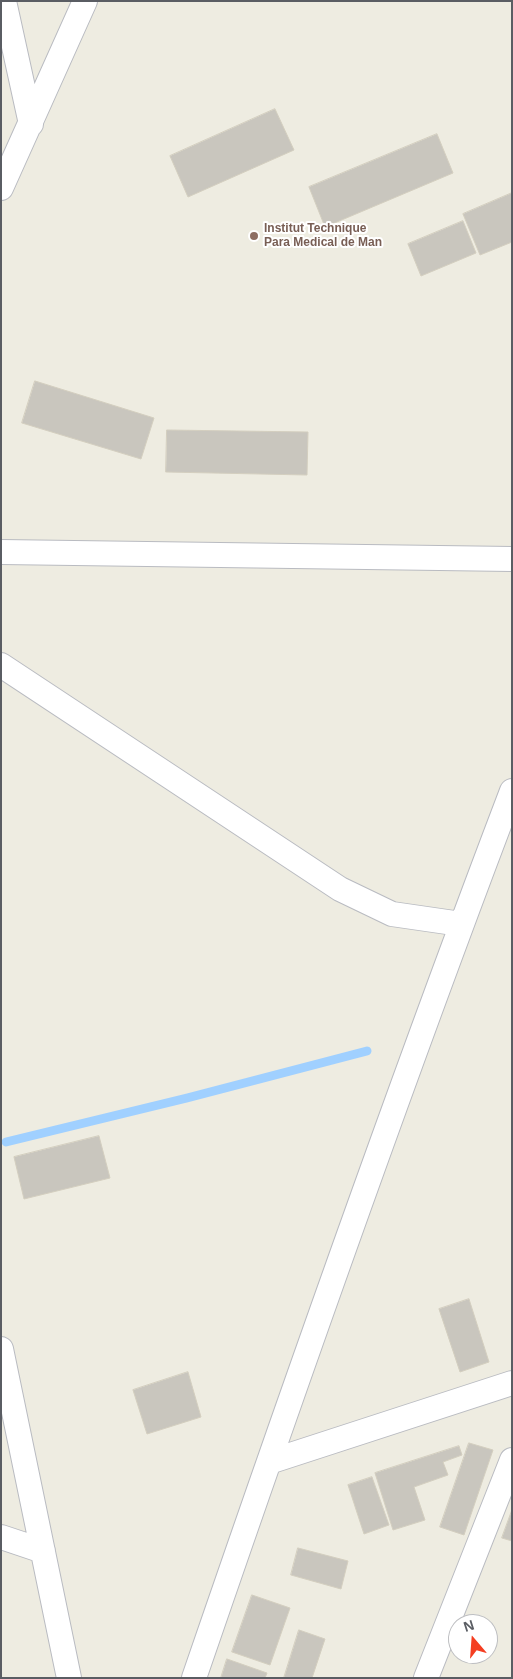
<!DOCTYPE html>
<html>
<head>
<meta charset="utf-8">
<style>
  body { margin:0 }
  #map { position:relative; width:513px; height:1679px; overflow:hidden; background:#eeece1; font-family:Helvetica,sans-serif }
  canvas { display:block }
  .frame { position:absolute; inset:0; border:2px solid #5a5d63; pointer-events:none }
  .north { position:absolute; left:448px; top:1614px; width:50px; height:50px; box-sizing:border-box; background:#fff; border:1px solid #bdbec1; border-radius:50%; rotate:342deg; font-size:14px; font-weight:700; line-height:20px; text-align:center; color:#5a5d63 }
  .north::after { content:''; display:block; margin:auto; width:18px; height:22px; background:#f43e21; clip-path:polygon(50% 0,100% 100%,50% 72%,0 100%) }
</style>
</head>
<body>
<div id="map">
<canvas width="513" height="1679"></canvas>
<div class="frame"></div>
<div class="north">N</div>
</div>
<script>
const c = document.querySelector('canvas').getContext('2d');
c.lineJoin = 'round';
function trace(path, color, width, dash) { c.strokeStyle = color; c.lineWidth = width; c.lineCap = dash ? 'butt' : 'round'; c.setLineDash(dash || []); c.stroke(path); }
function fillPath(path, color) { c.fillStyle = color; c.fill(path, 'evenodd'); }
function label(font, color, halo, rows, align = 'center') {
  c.font = font + ' Helvetica,sans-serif'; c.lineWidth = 4; c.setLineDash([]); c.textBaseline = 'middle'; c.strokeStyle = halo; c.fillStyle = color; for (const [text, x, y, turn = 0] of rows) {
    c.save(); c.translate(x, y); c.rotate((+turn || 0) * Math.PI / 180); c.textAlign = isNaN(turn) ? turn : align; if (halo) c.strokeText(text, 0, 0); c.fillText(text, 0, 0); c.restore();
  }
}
trace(new Path2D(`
  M 6,1142 L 187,1098 L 367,1051`), '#a0d0ff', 9);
const building = new Path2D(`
  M 275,109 L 294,150 L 188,197 L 170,156 Z
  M 437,134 L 453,173 L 325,227 L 309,187 Z
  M 512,193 L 512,242 L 480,255 L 463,214 Z
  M 463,221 L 476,253 L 421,276 L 408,244 Z
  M 35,381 L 154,418 L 141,459 L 22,423 Z
  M 167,430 L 308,432 L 307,475 L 166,472 Z
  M 99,1136 L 110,1178 L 24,1199 L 14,1157 Z
  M 469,1299 L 489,1362 L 460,1372 L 439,1309 Z
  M 188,1372 L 201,1417 L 147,1434 L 133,1390 Z
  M 469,1443 L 493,1450 L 464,1535 L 440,1527 Z
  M 459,1446 L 462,1455 L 443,1462 L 448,1475 L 414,1487 L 425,1520 L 393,1530 L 375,1473 Z
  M 372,1477 L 389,1525 L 364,1534 L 348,1485 Z
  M 512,1510 L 512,1541 L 502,1538 Z
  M 298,1548 L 348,1561 L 341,1589 L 291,1575 Z
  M 252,1595 L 290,1608 L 270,1665 L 232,1652 Z
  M 299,1630 L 325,1639 L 312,1678 L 284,1678 Z
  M 227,1659 L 267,1673 L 265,1678 L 221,1678 Z`);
fillPath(building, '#c9c6be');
trace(building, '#d3cebf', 1);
const street = new Path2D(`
  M 4,1 L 31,124
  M 1,188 L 85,1
  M 1,552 L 512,559
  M 1,665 L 340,889 L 392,914 L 461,924
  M 1,1349 L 69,1678
  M 269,1462 L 512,1383
  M 1,1537 L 43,1551
  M 194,1678 C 296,1381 400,1085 512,791
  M 426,1678 L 512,1460`);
trace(street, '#b9bbc1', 26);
trace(street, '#fff', 24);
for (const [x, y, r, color] of [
  [254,236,5,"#8d6e63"]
]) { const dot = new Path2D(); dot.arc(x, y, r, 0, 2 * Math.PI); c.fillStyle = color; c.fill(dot); trace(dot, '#fff', 2); }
label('bold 12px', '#785e54', '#fff', [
  ["Institut Technique",264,229],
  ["Para Medical de Man",264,243]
], 'left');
</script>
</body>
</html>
